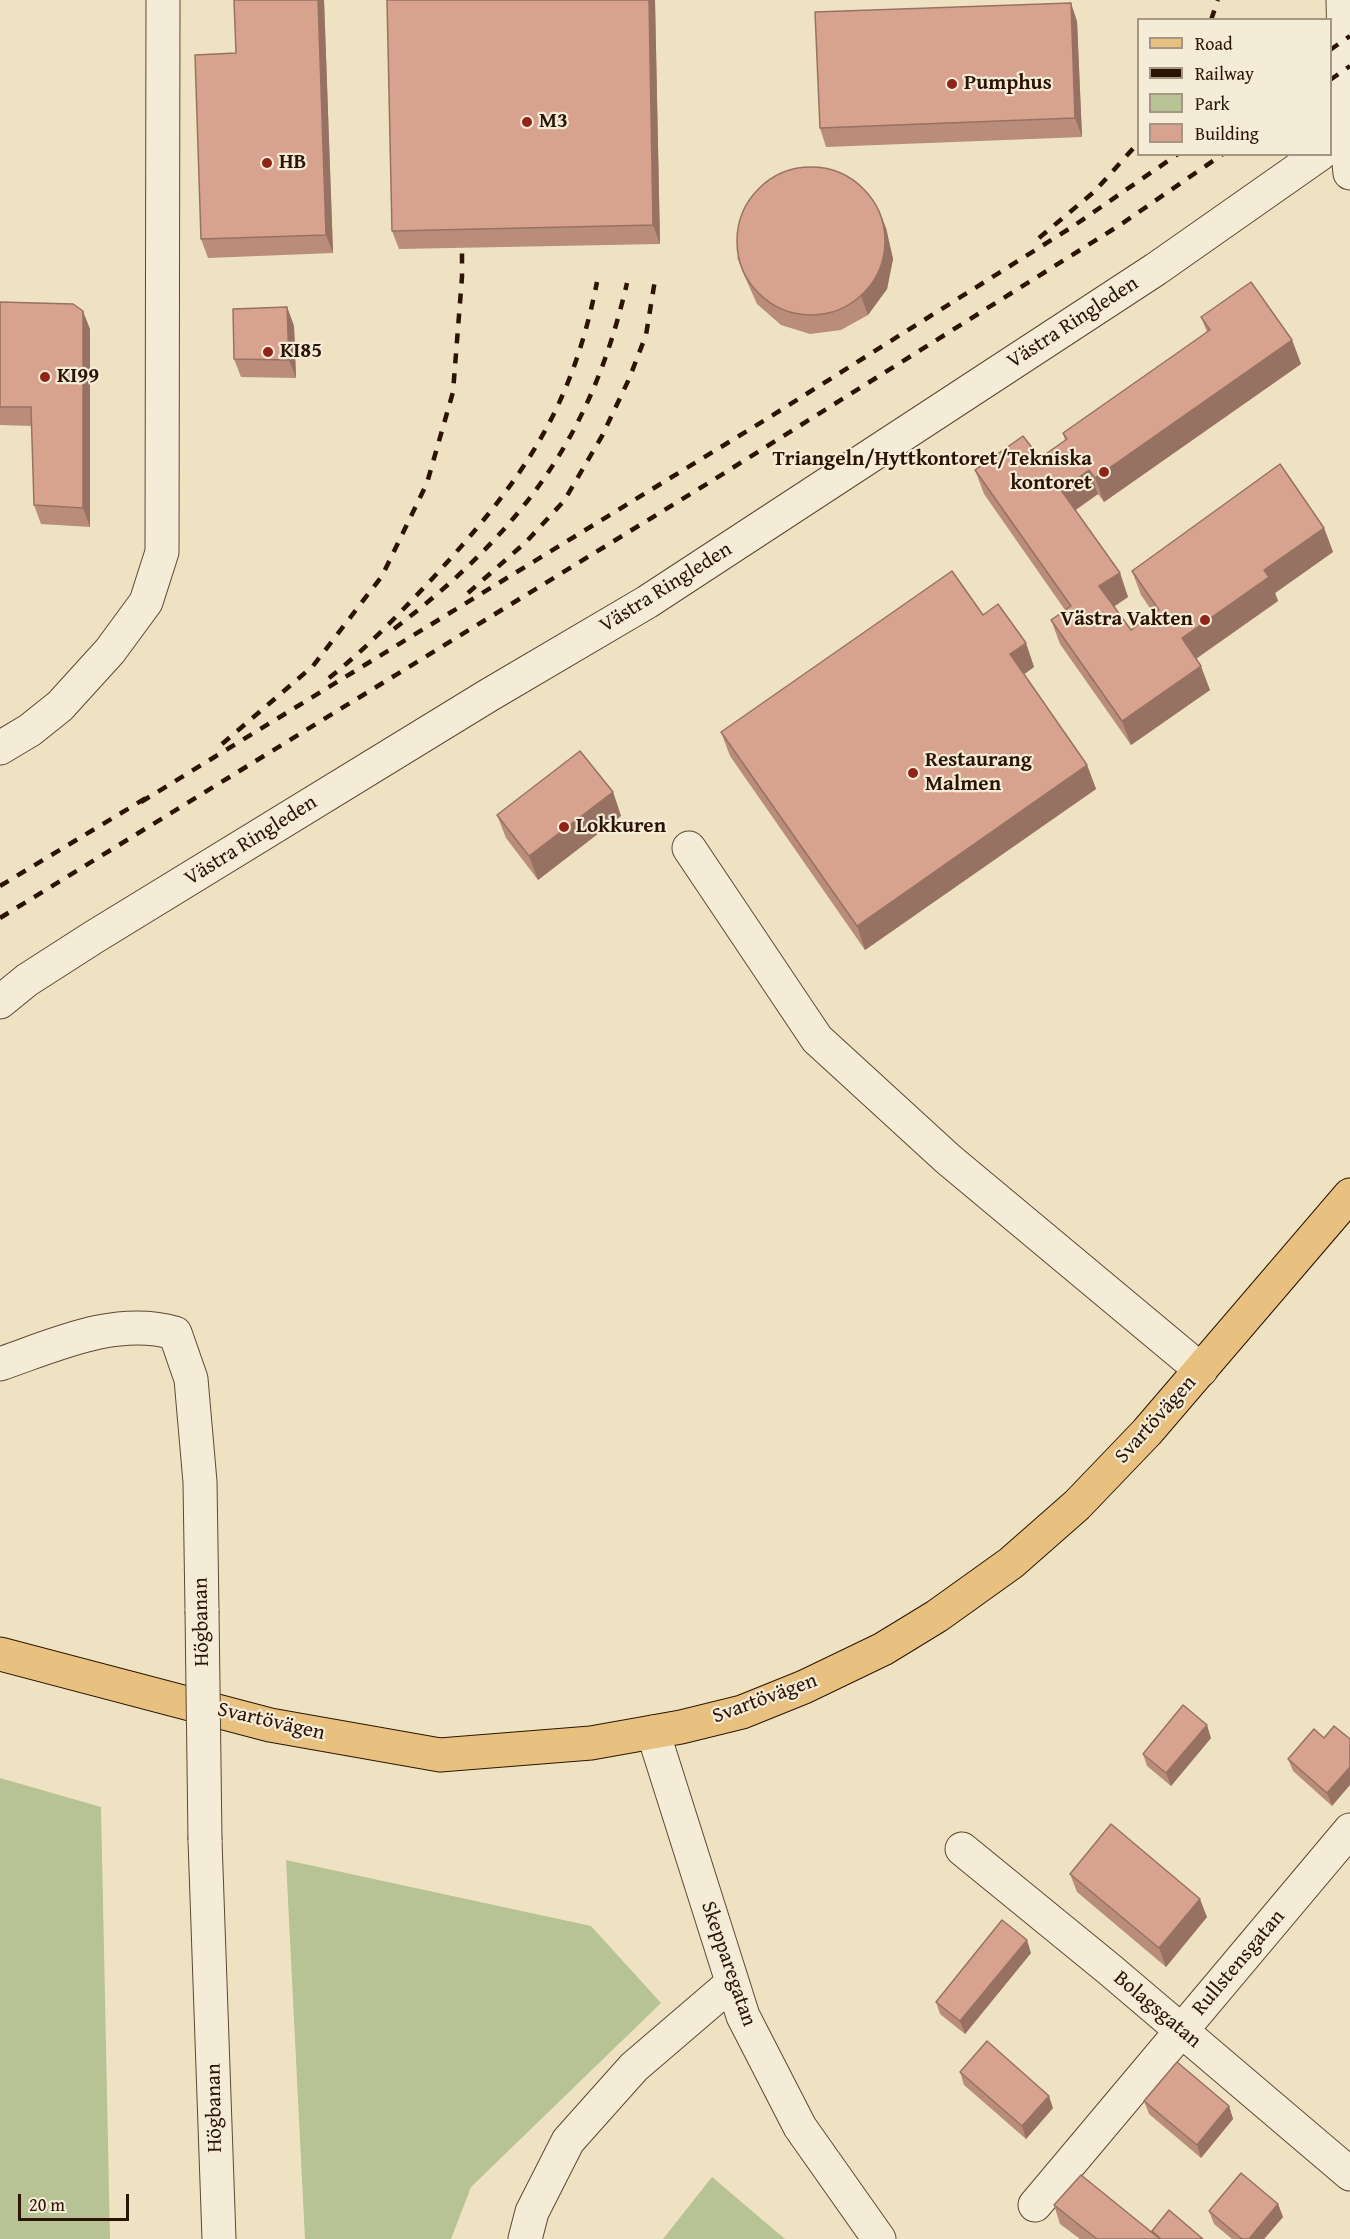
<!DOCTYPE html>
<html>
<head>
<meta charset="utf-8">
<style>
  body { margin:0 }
  #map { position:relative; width:1350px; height:2239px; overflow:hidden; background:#efe2c2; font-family:"Gentium Book Plus",serif }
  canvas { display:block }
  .legend { position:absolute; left:1137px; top:18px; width:195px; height:138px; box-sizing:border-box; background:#f5ecd7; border:2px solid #a49683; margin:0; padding:8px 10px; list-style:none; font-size:18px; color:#2b1404 }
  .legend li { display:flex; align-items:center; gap:12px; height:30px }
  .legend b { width:30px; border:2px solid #a49683 }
  .scale { position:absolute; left:18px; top:2194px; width:111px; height:27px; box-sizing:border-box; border:3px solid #2b1404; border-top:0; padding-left:8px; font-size:18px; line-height:21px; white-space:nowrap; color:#2b1404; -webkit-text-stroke:4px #f5ecd7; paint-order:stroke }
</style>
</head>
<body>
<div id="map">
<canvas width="1350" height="2239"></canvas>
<ul class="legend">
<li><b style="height:8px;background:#e8c181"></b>Road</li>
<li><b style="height:8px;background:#2b1404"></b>Railway</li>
<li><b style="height:16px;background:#b7c394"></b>Park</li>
<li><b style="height:16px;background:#d8a38e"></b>Building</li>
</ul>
<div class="scale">20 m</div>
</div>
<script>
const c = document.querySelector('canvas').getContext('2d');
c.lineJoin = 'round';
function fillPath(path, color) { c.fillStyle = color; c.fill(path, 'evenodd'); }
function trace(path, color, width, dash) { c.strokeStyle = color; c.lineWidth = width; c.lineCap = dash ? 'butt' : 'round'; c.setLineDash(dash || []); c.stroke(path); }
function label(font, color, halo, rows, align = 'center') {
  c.font = font + ' "Gentium Book Plus",serif'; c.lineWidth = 4.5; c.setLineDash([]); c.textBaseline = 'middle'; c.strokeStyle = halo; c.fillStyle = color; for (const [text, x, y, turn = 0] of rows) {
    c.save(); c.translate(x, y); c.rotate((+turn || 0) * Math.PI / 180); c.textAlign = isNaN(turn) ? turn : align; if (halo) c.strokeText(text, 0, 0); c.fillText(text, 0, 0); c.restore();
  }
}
fillPath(new Path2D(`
  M 0,1778 L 101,1807 L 110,2239 L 0,2239 Z
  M 286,1860 L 591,1926 L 661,2003 L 471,2187 L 451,2239 L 305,2239 Z
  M 712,2177 L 785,2239 L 663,2239 Z`), '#b7c394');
const minor = new Path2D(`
  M 1343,0 L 1346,136 L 1350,173
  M 0,748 L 30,730 L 60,706 L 110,651 L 146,602 L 162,552 L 163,0
  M 689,848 L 817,1039 L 948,1159 L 1201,1370
  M 0,1002 L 27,980 L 94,937 L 489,695 L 647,602 L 1156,269 L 1320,154
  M 0,1364 C 55,1345 116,1316 175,1333 L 191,1379 L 200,1482 L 202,1611
  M 653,1732 L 743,2016 L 800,2127 L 879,2239
  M 205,1840 L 219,2239
  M 962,1849 L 1109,1969 L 1350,2174
  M 1035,2205 L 1350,1830
  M 525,2239 L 532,2212 L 568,2141 L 634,2067 L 732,1983`);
const major = new Path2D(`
  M 0,1654 L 270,1725 L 440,1755 L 591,1743 L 681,1727 L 742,1712 L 804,1687 L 883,1649 L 937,1616 L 1011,1563 L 1077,1505 L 1147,1432 L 1350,1195`);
trace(minor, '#5c4834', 35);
trace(major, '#2b1404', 35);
trace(minor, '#f5ecd7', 33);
trace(major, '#e8c181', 33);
trace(new Path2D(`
  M 1211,20 L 1218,0
  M 1330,50 L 1350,36
  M 1330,80 L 1350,66
  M 1039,238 L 1095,191 L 1138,143
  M 468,593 L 526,542 L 564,501 L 602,436 L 629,379 L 646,335 L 655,280
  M 394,629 C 520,532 591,439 627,283
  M 329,678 C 366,649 399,614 431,580 C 520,483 571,413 597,282
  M 222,744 L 313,666 L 382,576 L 427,483 L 453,392 L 462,277 L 462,233
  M 141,802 L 765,420 L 1072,227 L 1178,154
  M 0,886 L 146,798
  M 0,918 L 710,482 L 1120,225 L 1223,154`), '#2b1404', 4.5, [10, 10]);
const minorBridge = new Path2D(`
  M 202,1611 L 205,1840`);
trace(minorBridge, '#5c4834', 35, []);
trace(minorBridge, '#f5ecd7', 33);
fillPath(new Path2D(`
  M 324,0 L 333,253 L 208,258 L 201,239 L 236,53 Z
  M 387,0 L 655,0 L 660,244 L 399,249 L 392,231 Z
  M 1077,21 L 1082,137 L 826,147 L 820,128 Z
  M 886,228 L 893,259 L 887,289 L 868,315 L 841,330 L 810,334 L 781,325 L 757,304 L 744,275 L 737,257 Z
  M 0,302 L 90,329 L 90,527 L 41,524 L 34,505 L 32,426 L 0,425 Z
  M 287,307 L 294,326 L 296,378 L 241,377 L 234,359 Z
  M 1201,317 L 1292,340 L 1301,364 L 1104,502 L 1098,494 L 1075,510 L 1120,573 L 1128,597 L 1114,607 L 1131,630 L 1154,614 L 1141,595 L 1132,571 L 1324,528 L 1333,552 L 1275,593 L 1278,601 L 1196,659 L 1210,690 L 1131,745 L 1060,644 L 1051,620 L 1065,610 L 984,494 L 975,470 L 1040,458 L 1065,440 L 1063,433 L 1207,332 Z
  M 983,615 L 1026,643 L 1034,667 L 1024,674 L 1087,765 L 1096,789 L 865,950 L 730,756 L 721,732 Z
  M 613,792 L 621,816 L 538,880 L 506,838 L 497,815 Z
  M 1211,1738 L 1171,1786 L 1147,1766 L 1143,1754 Z
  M 1324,1738 L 1332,1806 L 1293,1771 L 1288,1759 Z
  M 1070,1874 L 1207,1917 L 1166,1967 L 1077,1892 Z
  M 1031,1953 L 965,2034 L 940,2014 L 936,2002 Z
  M 960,2072 L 1053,2108 L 1026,2139 L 964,2085 Z
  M 1144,2101 L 1229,2106 L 1233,2119 L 1201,2158 L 1149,2114 Z
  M 1278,2204 L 1283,2217 L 1264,2239 L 1232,2239 L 1214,2224 L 1209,2211 Z
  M 1054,2205 L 1152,2233 L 1152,2231 L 1203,2239 L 1080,2239 L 1060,2224 Z`), '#ba8c7a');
fillPath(new Path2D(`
  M 318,0 L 324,0 L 333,253 L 326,235 Z
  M 649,0 L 655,0 L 660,244 L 653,225 Z
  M 1071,3 L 1077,21 L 1082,137 L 1075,118 Z
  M 879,210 L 886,228 L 893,259 L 887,289 L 868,315 L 861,296 Z
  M 287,307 L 294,326 L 296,378 L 289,360 Z
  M 83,311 L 90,329 L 90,527 L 83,508 Z
  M 1292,340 L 1301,364 L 1104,502 L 1095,478 Z
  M 1089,470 L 1098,494 L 1070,514 L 1061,490 Z
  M 1324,528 L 1333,552 L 1275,593 L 1278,601 L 1191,662 L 1182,638 L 1264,570 Z
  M 1120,573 L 1128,597 L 1108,610 L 1099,586 Z
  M 1026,643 L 1034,667 L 1019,678 L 1010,654 Z
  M 1201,666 L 1210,690 L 1131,745 L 1122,721 Z
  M 1087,765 L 1096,789 L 865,950 L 857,926 Z
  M 613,792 L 621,816 L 538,880 L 529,856 Z
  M 1207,1725 L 1211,1738 L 1171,1786 L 1166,1773 Z
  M 1350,1767 L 1350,1785 L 1332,1806 L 1327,1793 Z
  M 1200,1899 L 1207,1917 L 1166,1967 L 1159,1948 Z
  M 1027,1940 L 1031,1953 L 965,2034 L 960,2021 Z
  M 1049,2096 L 1053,2108 L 1026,2139 L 1022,2126 Z
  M 1229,2106 L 1233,2119 L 1201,2158 L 1197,2145 Z
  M 1278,2204 L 1283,2217 L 1264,2239 L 1249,2239 Z`), '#977263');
const building = new Path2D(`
  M 234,0 L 318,0 L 326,235 L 201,239 L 195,55 L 236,53 Z
  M 387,0 L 649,0 L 653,225 L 392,231 Z
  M 1071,3 L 1075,118 L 820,128 L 815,12 Z
  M737 241a74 74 0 1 1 148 0a74 74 0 1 1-148 0Z
  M 1251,282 L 1292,340 L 1095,478 L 1089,470 L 1061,490 L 1120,573 L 1099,586 L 1131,630 L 1159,610 L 1132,571 L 1280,464 L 1324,528 L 1264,570 L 1269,577 L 1182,638 L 1201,666 L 1122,721 L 1051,620 L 1071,606 L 975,470 L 1023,436 L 1040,458 L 1067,439 L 1063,433 L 1210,330 L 1201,317 Z
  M 0,302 L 73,304 L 83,311 L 83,508 L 34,505 L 31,407 L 0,407 Z
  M 287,307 L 289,360 L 234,359 L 233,309 Z
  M 952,571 L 983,615 L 998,604 L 1026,643 L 1010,654 L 1087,765 L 857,926 L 721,732 Z
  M 580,751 L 613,792 L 529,856 L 497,815 Z
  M 1183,1705 L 1207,1725 L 1166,1773 L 1143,1754 Z
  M 1334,1726 L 1350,1739 L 1350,1767 L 1327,1793 L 1288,1759 L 1314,1729 L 1324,1738 Z
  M 1111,1824 L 1200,1899 L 1159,1948 L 1070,1874 Z
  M 1002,1920 L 1027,1940 L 960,2021 L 936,2002 Z
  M 987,2041 L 1049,2096 L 1022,2126 L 960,2072 Z
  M 1177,2062 L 1229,2106 L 1197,2145 L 1144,2101 Z
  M 1241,2173 L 1278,2204 L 1249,2239 L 1242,2239 L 1209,2211 Z
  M 1081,2175 L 1160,2239 L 1097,2239 L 1054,2205 Z
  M 1169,2210 L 1203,2239 L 1161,2239 L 1152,2231 Z`);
fillPath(building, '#d8a38e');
trace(building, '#977263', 1.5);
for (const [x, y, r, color] of [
  [952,84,6,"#8f2418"],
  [527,122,6,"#8f2418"],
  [267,163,6,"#8f2418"],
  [268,352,6,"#8f2418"],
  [45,377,6,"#8f2418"],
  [1104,472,6,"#8f2418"],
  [1205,620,6,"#8f2418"],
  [913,773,6,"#8f2418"],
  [564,827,6,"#8f2418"]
]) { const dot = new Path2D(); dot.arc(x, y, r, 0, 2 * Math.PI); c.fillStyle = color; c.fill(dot); trace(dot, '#f5ecd7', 2); }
label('bold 21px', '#2b1404', '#f5ecd7', [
  ["Pumphus",964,84],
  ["M3",539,122],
  ["HB",279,163],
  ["KI85",280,352],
  ["KI99",57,377],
  ["Triangeln/Hyttkontoret/Tekniska",1092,460,"right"],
  ["kontoret",1092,484,"right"],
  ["Västra Vakten",1193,620,"right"],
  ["Restaurang",925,761],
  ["Malmen",925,785],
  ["Lokkuren",576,827]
], 'left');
label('21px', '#2b1404', '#f5ecd7', [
  ["Västra Ringleden",1073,323,-33],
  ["Västra Ringleden",666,588,-32],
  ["Västra Ringleden",251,841,-32],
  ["Svartövägen",1156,1420,-48],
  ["Högbanan",202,1622,-91],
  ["Svartövägen",765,1699,-20],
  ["Svartövägen",271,1722,13],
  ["Rullstensgatan",1239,1963,-50],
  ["Skepparegatan",728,1964,71],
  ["Bolagsgatan",1157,2010,40],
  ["Högbanan",215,2108,-91]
]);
</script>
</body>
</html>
